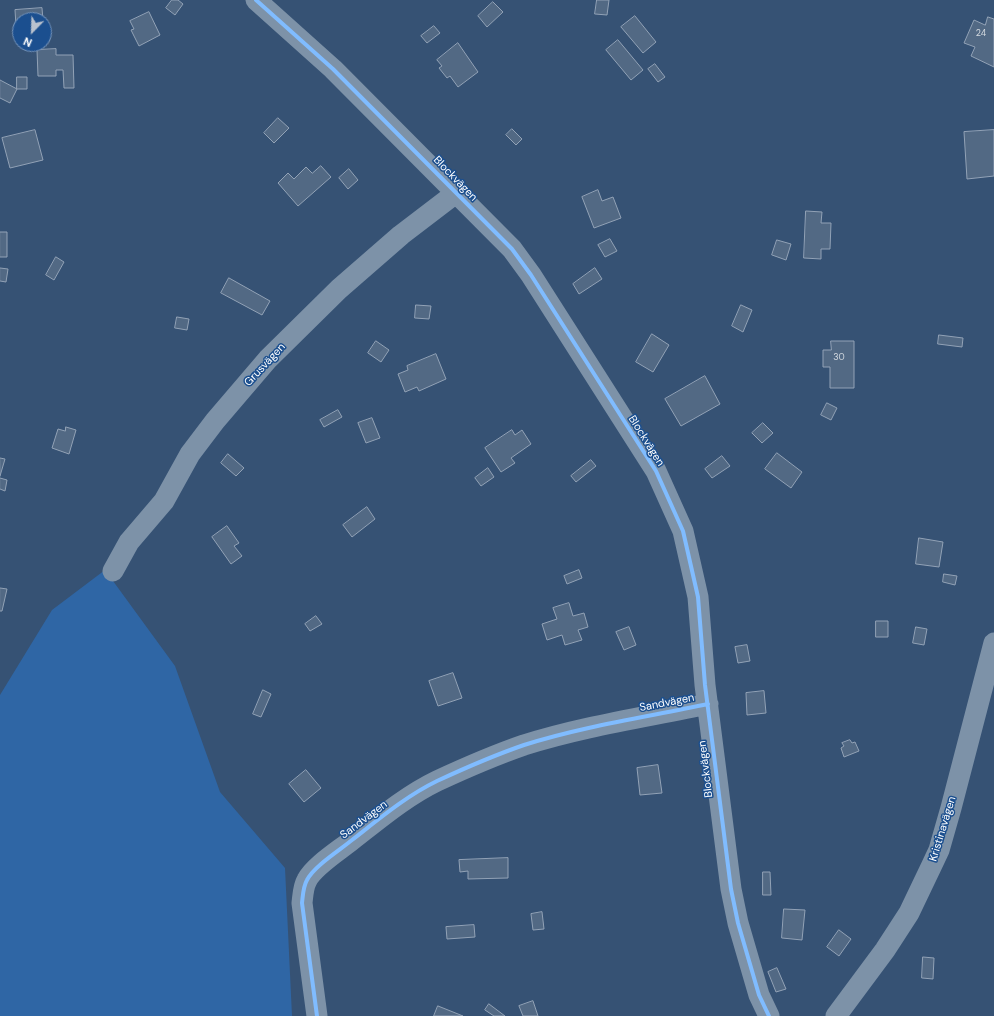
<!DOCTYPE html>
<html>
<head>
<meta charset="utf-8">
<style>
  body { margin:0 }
  #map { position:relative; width:994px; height:1016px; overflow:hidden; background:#365274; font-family:"DM Sans",sans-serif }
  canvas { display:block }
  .north { position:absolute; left:12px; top:12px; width:40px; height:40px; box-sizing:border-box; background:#1b4f8f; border:1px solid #7695bc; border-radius:50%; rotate:203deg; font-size:11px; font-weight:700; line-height:16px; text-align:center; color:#fff }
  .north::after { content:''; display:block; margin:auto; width:14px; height:18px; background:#b9c2ce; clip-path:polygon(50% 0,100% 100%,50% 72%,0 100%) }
</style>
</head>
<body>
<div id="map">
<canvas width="994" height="1016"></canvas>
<div class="north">N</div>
</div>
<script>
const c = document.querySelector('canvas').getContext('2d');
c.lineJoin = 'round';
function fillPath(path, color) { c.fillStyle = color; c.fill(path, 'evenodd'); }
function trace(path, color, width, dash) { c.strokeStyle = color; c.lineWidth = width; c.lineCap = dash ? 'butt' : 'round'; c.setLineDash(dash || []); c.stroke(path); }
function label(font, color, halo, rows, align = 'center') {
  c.font = font + ' "DM Sans",sans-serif'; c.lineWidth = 3; c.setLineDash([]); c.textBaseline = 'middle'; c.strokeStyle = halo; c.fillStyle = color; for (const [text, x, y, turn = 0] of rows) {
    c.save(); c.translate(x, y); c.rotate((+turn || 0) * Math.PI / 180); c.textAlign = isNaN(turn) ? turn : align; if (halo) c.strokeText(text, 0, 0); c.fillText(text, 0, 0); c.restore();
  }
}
fillPath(new Path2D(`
  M 105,570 L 175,666 L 220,792 L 285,868 L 292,1016 L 0,1016 L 0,695 L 52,610 Z`), '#2f66a5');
const building = new Path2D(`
  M 172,0 L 178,0 L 183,4 L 175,15 L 166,8 Z
  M 597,0 L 609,0 L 607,15 L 595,14 Z
  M 493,2 L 503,12 L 487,27 L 478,16 Z
  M 42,8 L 43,20 L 20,20 L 20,41 L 17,41 L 15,10 Z
  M 149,12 L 160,35 L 139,46 L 131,30 L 134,29 L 130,21 Z
  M 635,16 L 656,42 L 643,53 L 621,27 Z
  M 988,17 L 994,19 L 994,67 L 971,56 L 975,47 L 964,43 L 974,20 L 985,25 Z
  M 434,26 L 440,33 L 427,43 L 421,36 Z
  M 618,40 L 643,70 L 631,80 L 606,50 Z
  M 458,43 L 478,72 L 458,87 L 450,76 L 447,78 L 439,68 L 442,66 L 437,60 Z
  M 56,49 L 56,55 L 73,55 L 74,88 L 64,88 L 63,70 L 56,70 L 56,76 L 38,76 L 37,50 Z
  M 655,64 L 665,77 L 658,82 L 648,69 Z
  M 17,77 L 27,77 L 27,89 L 17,89 Z
  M 0,80 L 17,89 L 10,103 L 0,98 Z
  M 278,118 L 289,128 L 274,143 L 264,133 Z
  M 512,129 L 522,139 L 516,145 L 506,135 Z
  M 35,130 L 43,160 L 10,168 L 2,138 Z
  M 994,130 L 994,176 L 967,179 L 964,132 Z
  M 321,166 L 331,177 L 298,206 L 278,183 L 288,173 L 294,179 L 306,167 L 312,173 Z
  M 349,169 L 358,180 L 348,189 L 339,178 Z
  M 598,190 L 602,201 L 613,197 L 621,218 L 594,228 L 582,197 Z
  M 806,211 L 822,212 L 821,223 L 831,223 L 830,249 L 821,249 L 821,259 L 804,258 Z
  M 0,232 L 7,232 L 7,257 L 0,257 Z
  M 610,239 L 617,251 L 605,257 L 598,245 Z
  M 777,240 L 791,244 L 786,260 L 772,255 Z
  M 56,257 L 64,262 L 54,280 L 46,275 Z
  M 0,268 L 8,269 L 6,282 L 0,281 Z
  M 595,268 L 602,279 L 579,294 L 573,284 Z
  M 229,278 L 270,301 L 262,315 L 221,293 Z
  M 416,305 L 431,306 L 429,319 L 415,318 Z
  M 741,305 L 752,310 L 743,332 L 732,326 Z
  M 177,317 L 189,319 L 187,330 L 175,328 Z
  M 652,334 L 669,345 L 653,372 L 636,362 Z
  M 939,335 L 963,338 L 962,347 L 938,344 Z
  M 376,341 L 389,350 L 381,362 L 368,353 Z
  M 831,341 L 854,341 L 854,388 L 830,388 L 830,367 L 823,367 L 823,350 L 831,350 Z
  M 436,354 L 446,379 L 419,391 L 417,387 L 405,392 L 398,374 L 408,370 L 407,366 Z
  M 705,376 L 720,404 L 681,426 L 665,399 Z
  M 827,403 L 837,408 L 831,420 L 821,415 Z
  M 338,410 L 342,417 L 324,427 L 320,420 Z
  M 372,418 L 380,438 L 366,443 L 358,423 Z
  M 763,423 L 773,433 L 762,443 L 752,433 Z
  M 66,427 L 76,430 L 69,454 L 52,448 L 58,429 L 65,431 Z
  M 512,430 L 515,435 L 522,430 L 531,444 L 511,458 L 515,463 L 501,472 L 485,448 Z
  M 777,453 L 802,472 L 791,488 L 765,469 Z
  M 228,454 L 244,468 L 236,476 L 221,463 Z
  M 722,456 L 730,466 L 712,478 L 705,469 Z
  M 0,458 L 5,459 L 0,476 Z
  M 591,460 L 596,466 L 576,482 L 571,476 Z
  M 488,468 L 494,477 L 481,486 L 475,478 Z
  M 0,478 L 7,480 L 5,491 L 0,489 Z
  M 367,507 L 375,519 L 352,537 L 343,525 Z
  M 227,526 L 239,543 L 234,546 L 242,556 L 231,564 L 212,537 Z
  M 919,538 L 943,542 L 939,567 L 916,564 Z
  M 579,570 L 582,578 L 567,584 L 564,576 Z
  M 944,574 L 957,576 L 955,585 L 943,582 Z
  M 0,588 L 7,589 L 2,611 L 0,611 Z
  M 569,603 L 573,616 L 584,613 L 588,627 L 578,630 L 582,640 L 565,645 L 562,635 L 547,640 L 542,624 L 557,619 L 553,608 Z
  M 316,616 L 322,624 L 310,631 L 305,624 Z
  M 876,621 L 888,621 L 888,637 L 876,637 Z
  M 629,627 L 636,645 L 624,650 L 616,632 Z
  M 916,627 L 927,629 L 924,645 L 913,643 Z
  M 747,645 L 750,661 L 738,663 L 735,647 Z
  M 453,673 L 462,698 L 438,706 L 429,681 Z
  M 263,690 L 271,694 L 261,717 L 253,714 Z
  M 764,691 L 766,713 L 747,715 L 746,693 Z
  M 850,740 L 852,743 L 855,742 L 859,751 L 844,757 L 841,748 L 844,746 L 842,743 Z
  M 658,765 L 662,793 L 640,795 L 637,768 Z
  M 306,770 L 321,788 L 304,802 L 289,784 Z
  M 508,858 L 508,878 L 468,879 L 468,871 L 460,872 L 459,860 Z
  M 763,872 L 770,872 L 771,895 L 763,895 Z
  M 784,909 L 805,910 L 802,940 L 782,938 Z
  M 542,912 L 544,929 L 533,930 L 531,914 Z
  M 474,925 L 475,937 L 447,939 L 446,927 Z
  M 839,930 L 851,939 L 839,956 L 827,947 Z
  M 923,957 L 934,958 L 933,979 L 922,978 Z
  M 777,968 L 786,989 L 776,992 L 768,972 Z
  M 533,1001 L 538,1016 L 523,1016 L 519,1006 Z
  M 489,1004 L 505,1016 L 494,1016 L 485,1010 Z
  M 438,1006 L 463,1016 L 434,1016 Z`);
fillPath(building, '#526984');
trace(building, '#92a2b6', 1);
trace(new Path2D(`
  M 256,0 L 333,69 L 512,249 L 531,275 L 656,471 L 683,531 L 698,597 L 705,685 L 731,889 L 738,923 L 759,995 L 769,1016
  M 113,571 L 129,542 L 164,501 L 190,454 L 215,421 L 268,359 L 339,289 L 401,235 L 456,193
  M 317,1016 L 302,903 C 303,895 303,887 307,880 C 314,866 340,850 352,840 C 379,819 406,796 437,781 C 465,768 495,755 524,745 C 584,726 647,717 708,704
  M 836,1016 L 885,950 L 909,913 L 931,867 L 939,850 L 951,808 L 994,643`), '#7d92a8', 21);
trace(new Path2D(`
  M 256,0 L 333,69 L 512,249 L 531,275 L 656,471 L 683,531 L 698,597 L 705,685 L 731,889 L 738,923 L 759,995 L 769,1016
  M 317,1016 L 302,903 C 303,895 303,887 307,880 C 314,866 340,850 352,840 C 379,819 406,796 437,781 C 465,768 495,755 524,745 C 584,726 647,717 708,704`), '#80bcff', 4);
label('9px', '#d4dae0', null, [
  ["24",981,34],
  ["30",839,358]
]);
label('11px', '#fff', '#1b4f8f', [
  ["Blockvägen",455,179,46],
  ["Grusvägen",265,365,-47],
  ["Blockvägen",646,441,58],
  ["Sandvägen",667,703,-11],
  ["Blockvägen",706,769,-97],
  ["Sandvägen",364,820,-37],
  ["Kristinavägen",943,829,-73]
]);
</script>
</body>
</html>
